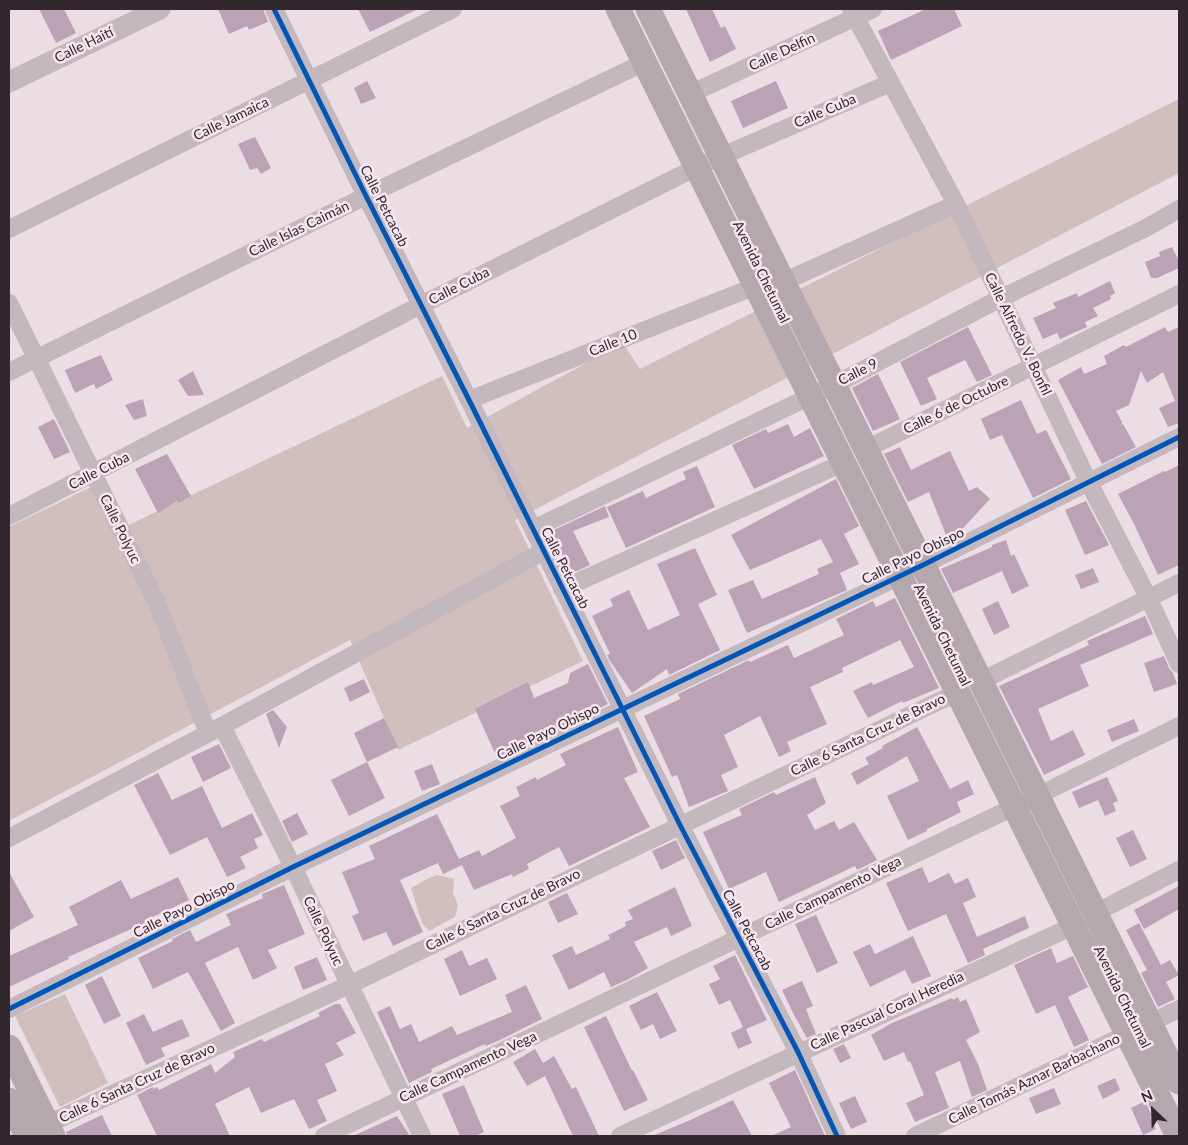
<!DOCTYPE html>
<html>
<head>
<meta charset="utf-8">
<style>
  body { margin:0 }
  #map { position:relative; width:1188px; height:1145px; overflow:hidden; background:#eadee4; font-family:Lato,sans-serif }
  canvas { display:block }
  .frame { position:absolute; inset:0; border:10px solid #32272f; pointer-events:none }
  .north { position:absolute; left:1128px; top:1085px; width:50px; height:50px; -webkit-text-stroke:4px #f7e6ee; paint-order:stroke; rotate:336deg; font-size:14px; font-weight:700; line-height:20px; text-align:center; color:#32272f }
  .north::after { content:''; display:block; margin:auto; width:18px; height:22px; background:#32272f; clip-path:polygon(50% 0,100% 100%,50% 72%,0 100%) }
</style>
</head>
<body>
<div id="map">
<canvas width="1188" height="1145"></canvas>
<div class="frame"></div>
<div class="north">N</div>
</div>
<script>
const c = document.querySelector('canvas').getContext('2d');
c.lineJoin = 'round';
function fillPath(path, color) { c.fillStyle = color; c.fill(path, 'evenodd'); }
function trace(path, color, width, dash) { c.strokeStyle = color; c.lineWidth = width; c.lineCap = dash ? 'butt' : 'round'; c.setLineDash(dash || []); c.stroke(path); }
function label(font, color, halo, rows, align = 'center') {
  c.font = font + ' Lato,sans-serif'; c.lineWidth = 5; c.setLineDash([]); c.textBaseline = 'middle'; c.strokeStyle = halo; c.fillStyle = color; for (const [text, x, y, turn = 0] of rows) {
    c.save(); c.translate(x, y); c.rotate((+turn || 0) * Math.PI / 180); c.textAlign = isNaN(turn) ? turn : align; if (halo) c.strokeText(text, 0, 0); c.fillText(text, 0, 0); c.restore();
  }
}
fillPath(new Path2D(`
  M 1179,99 L 1179,173 L 515,520 L 583,661 L 398,750 L 350,640 L 9,821 L 9,527 L 97,484 L 122,528 L 442,376 L 467,428 L 623,343 L 640,369 Z
  M 437,875 L 454,879 L 453,893 L 458,905 L 455,917 L 429,931 L 422,923 L 411,888 L 427,879 Z
  M 65,994 L 108,1083 L 60,1107 L 15,1016 Z`), '#d0bfbc');
fillPath(new Path2D(`
  M 39,9 L 64,9 L 76,33 L 56,43 Z
  M 218,9 L 263,9 L 268,22 L 249,30 L 247,26 L 229,34 Z
  M 358,9 L 418,9 L 370,32 Z
  M 686,9 L 712,9 L 721,28 L 725,26 L 736,49 L 710,62 Z
  M 926,9 L 954,9 L 962,26 L 891,60 L 878,31 Z
  M 367,81 L 376,98 L 361,104 L 354,88 Z
  M 776,81 L 788,108 L 743,128 L 731,101 Z
  M 255,137 L 271,168 L 261,174 L 257,168 L 250,170 L 238,144 Z
  M 1172,247 L 1179,261 L 1179,268 L 1157,278 L 1151,278 L 1145,262 L 1160,256 L 1159,252 Z
  M 1110,281 L 1115,293 L 1110,296 L 1111,299 L 1093,308 L 1098,316 L 1085,322 L 1087,327 L 1060,339 L 1057,333 L 1043,339 L 1033,318 L 1056,308 L 1053,303 L 1077,293 L 1078,297 Z
  M 968,327 L 992,375 L 977,382 L 965,360 L 927,378 L 937,399 L 921,406 L 900,362 Z
  M 1165,327 L 1168,332 L 1179,327 L 1179,423 L 1168,427 L 1159,408 L 1175,401 L 1163,372 L 1147,383 L 1141,371 L 1129,405 L 1116,411 L 1122,422 L 1121,425 L 1123,424 L 1136,447 L 1102,464 L 1058,380 L 1081,367 L 1084,374 L 1107,364 L 1104,356 L 1124,345 L 1126,347 Z
  M 101,355 L 113,380 L 96,389 L 94,384 L 75,393 L 65,370 Z
  M 193,371 L 204,395 L 188,396 L 178,380 Z
  M 878,374 L 900,419 L 873,431 L 852,388 Z
  M 143,399 L 147,416 L 134,420 L 125,405 Z
  M 1021,400 L 1037,434 L 1046,430 L 1071,479 L 1033,498 L 1002,435 L 990,440 L 981,419 Z
  M 54,419 L 70,452 L 54,459 L 38,427 Z
  M 788,424 L 794,437 L 810,428 L 824,456 L 754,489 L 732,445 L 766,429 L 768,433 Z
  M 900,447 L 911,470 L 950,451 L 969,491 L 977,487 L 990,499 L 954,538 L 948,540 L 929,492 L 908,502 L 884,454 Z
  M 167,454 L 191,496 L 178,503 L 177,501 L 158,513 L 135,469 Z
  M 1179,465 L 1179,565 L 1158,575 L 1134,524 L 1118,494 L 1164,471 L 1165,472 Z
  M 697,466 L 715,507 L 626,548 L 607,507 L 643,491 L 646,498 L 686,479 L 683,472 Z
  M 836,479 L 859,526 L 844,534 L 859,564 L 840,573 L 847,590 L 747,633 L 728,590 L 753,580 L 762,599 L 819,574 L 817,569 L 833,562 L 821,539 L 750,570 L 731,535 Z
  M 1086,501 L 1109,545 L 1085,555 L 1065,510 Z
  M 605,506 L 609,517 L 573,531 L 590,565 L 572,573 L 550,532 Z
  M 1006,540 L 1011,556 L 1014,554 L 1029,586 L 1012,594 L 1002,571 L 953,593 L 941,569 L 992,547 L 992,545 Z
  M 695,548 L 717,595 L 698,604 L 720,650 L 669,675 L 667,669 L 632,693 L 610,661 L 607,655 L 610,654 L 592,616 L 613,606 L 610,599 L 629,590 L 648,630 L 680,615 L 657,564 Z
  M 1093,568 L 1099,582 L 1081,589 L 1075,575 Z
  M 895,598 L 939,688 L 903,703 L 902,701 L 868,718 L 853,691 L 872,682 L 873,685 L 914,667 L 900,640 L 842,668 L 843,672 L 810,687 L 827,724 L 787,742 L 791,751 L 779,757 L 760,716 L 724,735 L 738,767 L 721,775 L 728,791 L 689,807 L 677,775 L 672,777 L 644,716 L 680,699 L 678,694 L 749,660 L 750,662 L 788,645 L 794,658 L 844,635 L 836,619 L 873,601 L 876,607 Z
  M 998,601 L 1010,627 L 994,635 L 982,609 Z
  M 1145,616 L 1153,634 L 1080,665 L 1089,686 L 1038,709 L 1051,741 L 1073,730 L 1085,755 L 1044,775 L 999,686 L 1089,645 L 1087,641 Z
  M 1164,656 L 1169,668 L 1173,673 L 1177,684 L 1154,692 L 1144,663 Z
  M 588,664 L 608,704 L 497,758 L 475,709 L 528,682 L 534,698 L 568,683 L 570,673 Z
  M 364,679 L 370,692 L 350,702 L 344,688 Z
  M 273,710 L 287,727 L 279,748 L 266,714 Z
  M 384,718 L 398,747 L 367,762 L 354,733 Z
  M 1134,719 L 1139,731 L 1112,742 L 1107,730 Z
  M 618,727 L 638,772 L 624,778 L 650,827 L 569,866 L 559,847 L 527,864 L 529,869 L 513,877 L 512,874 L 474,890 L 462,865 L 443,874 L 438,863 L 400,880 L 423,932 L 393,946 L 386,932 L 363,941 L 352,916 L 359,913 L 342,872 L 375,859 L 369,846 L 437,814 L 459,859 L 479,850 L 482,856 L 516,838 L 500,806 L 520,796 L 516,787 L 536,777 L 537,780 L 566,765 L 560,754 Z
  M 917,727 L 950,789 L 968,780 L 974,794 L 957,802 L 961,812 L 927,829 L 927,831 L 908,840 L 887,796 L 919,781 L 907,756 L 857,785 L 851,773 L 869,764 L 865,758 L 883,748 L 882,746 Z
  M 219,744 L 231,768 L 203,782 L 191,757 Z
  M 367,762 L 385,798 L 349,816 L 331,780 Z
  M 432,764 L 440,784 L 422,791 L 414,771 Z
  M 158,773 L 172,800 L 202,786 L 222,828 L 252,813 L 263,835 L 254,839 L 258,848 L 240,857 L 246,868 L 227,877 L 207,837 L 170,855 L 134,785 Z
  M 815,777 L 826,803 L 807,815 L 815,830 L 834,821 L 839,830 L 854,822 L 877,860 L 857,870 L 855,866 L 779,902 L 766,872 L 729,889 L 703,832 L 742,815 L 739,809 L 774,792 L 776,795 Z
  M 1107,777 L 1118,801 L 1113,803 L 1116,811 L 1105,816 L 1098,800 L 1079,808 L 1072,792 Z
  M 297,813 L 308,834 L 292,842 L 282,821 Z
  M 1133,830 L 1147,859 L 1130,867 L 1116,838 Z
  M 676,840 L 685,858 L 661,870 L 652,851 Z
  M 922,867 L 929,883 L 949,873 L 955,884 L 968,878 L 976,897 L 963,903 L 977,937 L 1025,916 L 1029,928 L 983,949 L 985,955 L 968,963 L 946,914 L 908,931 L 886,883 Z
  M 9,872 L 34,917 L 9,931 Z
  M 178,877 L 189,900 L 144,921 L 145,923 L 68,957 L 69,959 L 9,987 L 9,956 L 78,925 L 69,907 L 121,880 L 131,899 Z
  M 284,885 L 305,934 L 268,950 L 277,968 L 253,980 L 238,947 L 205,963 L 235,1023 L 221,1031 L 188,972 L 153,989 L 138,958 L 173,941 L 172,939 L 190,930 L 196,942 L 231,925 L 226,914 L 263,898 L 262,894 Z
  M 1179,886 L 1179,909 L 1144,929 L 1134,910 Z
  M 675,887 L 692,926 L 671,936 L 667,927 L 634,942 L 648,968 L 627,980 L 611,987 L 604,972 L 569,990 L 552,955 L 572,946 L 576,955 L 610,939 L 608,935 L 626,926 L 625,922 L 633,919 L 628,910 Z
  M 567,893 L 578,914 L 558,923 L 548,902 Z
  M 816,915 L 838,963 L 817,973 L 795,924 Z
  M 1139,923 L 1161,965 L 1170,960 L 1179,975 L 1166,982 L 1175,999 L 1158,1007 L 1141,973 L 1147,970 L 1126,930 Z
  M 913,936 L 931,976 L 912,984 L 905,970 L 870,987 L 853,952 L 870,944 L 875,954 Z
  M 1051,948 L 1057,963 L 1073,956 L 1088,987 L 1068,997 L 1089,1040 L 1074,1047 L 1055,1005 L 1036,1014 L 1014,965 Z
  M 462,950 L 469,966 L 487,958 L 497,979 L 460,996 L 444,959 Z
  M 735,955 L 767,1020 L 746,1029 L 752,1043 L 738,1049 L 731,1033 L 743,1027 L 730,1000 L 719,1005 L 709,984 L 720,979 L 713,966 Z
  M 317,957 L 327,980 L 303,990 L 294,967 Z
  M 102,976 L 121,1016 L 104,1024 L 85,985 Z
  M 802,981 L 813,1006 L 806,1009 L 816,1034 L 807,1038 L 794,1015 L 782,990 Z
  M 526,985 L 542,1019 L 498,1041 L 486,1046 L 485,1044 L 431,1069 L 432,1072 L 409,1083 L 377,1012 L 390,1006 L 400,1029 L 411,1024 L 419,1042 L 452,1026 L 457,1035 L 512,1012 L 505,995 Z
  M 657,992 L 677,1031 L 660,1039 L 653,1024 L 641,1030 L 629,1006 Z
  M 958,997 L 960,1002 L 966,999 L 980,1032 L 966,1040 L 978,1064 L 987,1090 L 972,1097 L 960,1061 L 935,1072 L 949,1108 L 915,1122 L 906,1103 L 924,1095 L 910,1061 L 908,1062 L 904,1052 L 884,1061 L 871,1035 L 892,1023 L 952,998 L 953,1000 Z
  M 335,1004 L 340,1004 L 356,1033 L 336,1043 L 344,1055 L 325,1064 L 337,1091 L 317,1100 L 327,1121 L 309,1129 L 294,1099 L 261,1113 L 249,1087 L 215,1104 L 230,1136 L 157,1136 L 137,1095 L 153,1087 L 154,1089 L 157,1087 L 159,1090 L 211,1064 L 215,1073 L 235,1057 L 233,1052 L 262,1039 L 264,1042 L 320,1016 L 318,1013 Z
  M 144,1014 L 153,1032 L 182,1019 L 190,1036 L 161,1048 L 165,1056 L 146,1065 L 126,1023 Z
  M 606,1016 L 632,1071 L 633,1070 L 648,1100 L 624,1111 L 584,1027 Z
  M 844,1044 L 851,1058 L 840,1063 L 833,1049 Z
  M 535,1049 L 543,1063 L 554,1056 L 572,1089 L 576,1087 L 599,1136 L 573,1136 L 545,1076 L 527,1086 L 513,1062 Z
  M 795,1070 L 825,1136 L 771,1136 L 791,1127 L 769,1083 Z
  M 1115,1078 L 1120,1090 L 1103,1099 L 1097,1086 Z
  M 464,1085 L 484,1132 L 475,1136 L 460,1136 L 442,1094 Z
  M 1054,1088 L 1061,1104 L 1036,1114 L 1029,1098 Z
  M 855,1096 L 867,1122 L 851,1129 L 839,1103 Z
  M 733,1100 L 752,1136 L 652,1136 L 688,1121 Z
  M 1145,1101 L 1152,1116 L 1150,1117 L 1156,1129 L 1143,1135 L 1131,1108 Z
  M 102,1115 L 112,1136 L 67,1136 L 66,1132 Z
  M 397,1116 L 410,1136 L 353,1136 Z`), '#bca2b5');
trace(new Path2D(`
  M 274,9 L 366,196 L 469,400 L 680,825 L 798,1052 L 837,1136
  M 851,9 L 956,204 L 1088,481 L 1149,599 L 1179,664
  M 690,94 L 873,9
  M 9,229 L 453,9
  M 783,282 L 956,204
  M 9,303 L 156,601 L 208,733
  M 9,372 L 366,196 L 645,62
  M 469,400 L 756,286
  M 866,449 L 1179,294
  M 9,516 L 421,305 L 697,167 L 890,83
  M 533,529 L 834,385 L 1001,298 L 1146,228 L 1179,209
  M 562,589 L 843,463
  M 981,681 L 1179,583
  M 222,726 L 293,867 L 422,1136
  M 9,838 L 222,726 L 544,551
  M 1095,913 L 1179,870
  M 9,1009 L 293,867 L 923,565 L 1179,437
  M 48,1124 L 349,985 L 958,692
  M 324,1136 L 1037,796 L 1179,726
  M 620,1136 L 1073,926
  M 915,1136 L 1179,1009`), '#c3b8be', 18);
trace(new Path2D(`
  M 9,82 L 160,9`), '#c3b8be', 21);
trace(new Path2D(`
  M 618,9 L 1178,1136
  M 648,9 L 1179,1082
  M 9,1047 L 53,1136
  M 9,1100 L 27,1136`), '#b4a8af', 25);
trace(new Path2D(`
  M 274,9 L 366,196 L 469,400 L 680,825 L 798,1052 L 837,1136
  M 9,1009 L 293,867 L 923,565 L 1179,437`), '#0057b8', 5);
label('14px', '#32272f', '#f7e6ee', [
  ["Calle Haití",84,45,-26],
  ["Calle Delfin",782,52,-25],
  ["Calle Cuba",825,111,-23],
  ["Calle Jamaica",231,119,-26],
  ["Calle Petcacab",384,206,63],
  ["Calle Islas Caimán",299,229,-26],
  ["Avenida Chetumal",761,272,64],
  ["Calle Cuba",459,286,-27],
  ["Calle Alfredo V. Bonfil",1018,334,64],
  ["Calle 10",613,343,-22],
  ["Calle 9",858,372,-27],
  ["Calle 6 de Octubre",956,405,-26],
  ["Calle Cuba",99,471,-27],
  ["Calle Polyuc",120,529,64],
  ["Calle Payo Obispo",913,556,-26],
  ["Calle Petcacab",565,568,63],
  ["Avenida Chetumal",942,635,64],
  ["Calle Payo Obispo",548,732,-26],
  ["Calle 6 Santa Cruz de Bravo",868,735,-26],
  ["Calle Campamento Vega",833,893,-26],
  ["Calle Payo Obispo",184,909,-27],
  ["Calle 6 Santa Cruz de Bravo",503,910,-26],
  ["Calle Petcacab",747,930,62],
  ["Calle Polyuc",323,931,65],
  ["Avenida Chetumal",1122,997,64],
  ["Calle Pascual Coral Heredia",887,1011,-25],
  ["Calle Campamento Vega",468,1067,-25],
  ["Calle Tomás Aznar Barbachano",1034,1079,-26],
  ["Calle 6 Santa Cruz de Bravo",137,1083,-25]
]);
</script>
</body>
</html>
